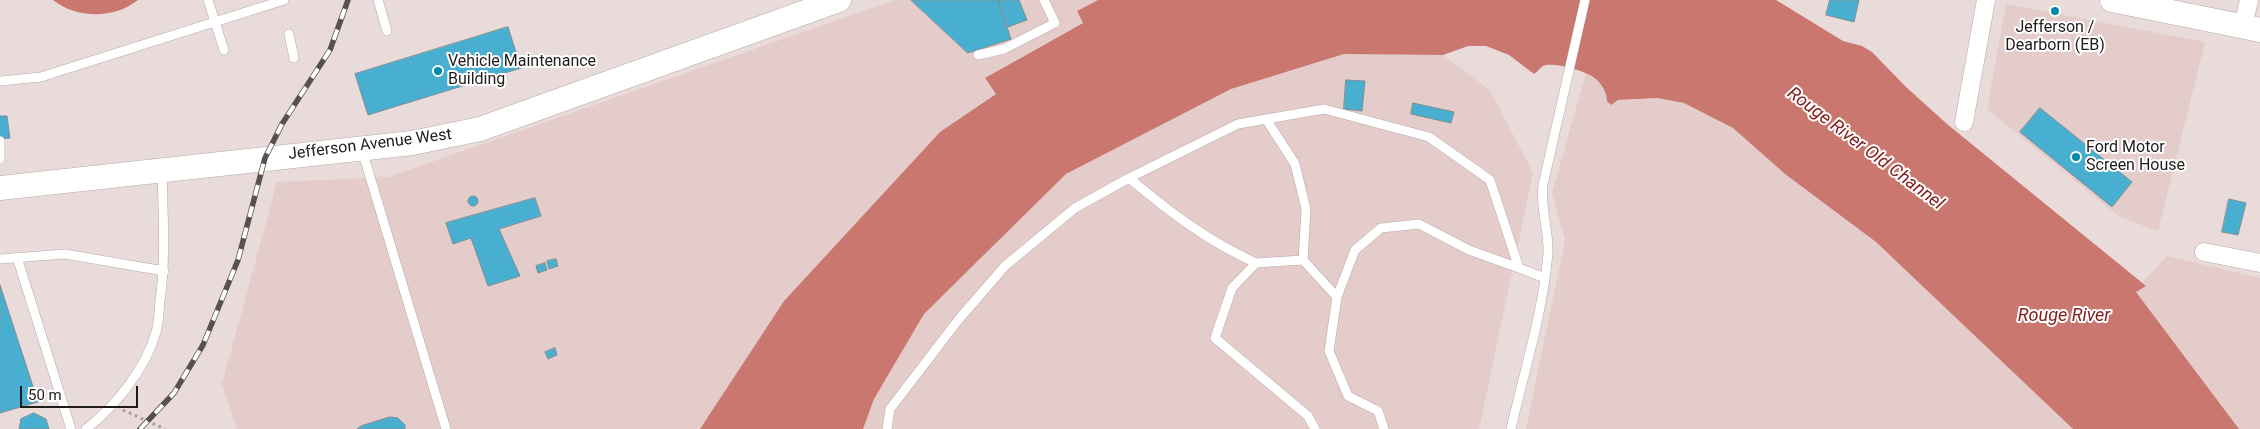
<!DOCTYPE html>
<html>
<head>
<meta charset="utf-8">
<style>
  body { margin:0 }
  #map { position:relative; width:2260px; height:429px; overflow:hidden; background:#e9dbd9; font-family:Roboto,sans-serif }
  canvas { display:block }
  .scale { position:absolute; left:20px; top:386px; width:118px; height:22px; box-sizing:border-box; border:2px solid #201b1b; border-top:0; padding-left:6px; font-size:15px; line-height:18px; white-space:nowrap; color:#201b1b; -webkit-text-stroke:4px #fff; paint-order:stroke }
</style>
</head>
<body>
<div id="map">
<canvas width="2260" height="429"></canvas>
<div class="scale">50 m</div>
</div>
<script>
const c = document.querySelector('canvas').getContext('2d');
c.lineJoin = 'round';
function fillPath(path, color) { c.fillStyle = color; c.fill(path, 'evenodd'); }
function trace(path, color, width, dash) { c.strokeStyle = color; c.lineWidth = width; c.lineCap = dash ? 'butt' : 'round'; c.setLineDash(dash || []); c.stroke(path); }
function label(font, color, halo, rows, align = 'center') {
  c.font = font + ' Roboto,sans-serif'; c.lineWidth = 4; c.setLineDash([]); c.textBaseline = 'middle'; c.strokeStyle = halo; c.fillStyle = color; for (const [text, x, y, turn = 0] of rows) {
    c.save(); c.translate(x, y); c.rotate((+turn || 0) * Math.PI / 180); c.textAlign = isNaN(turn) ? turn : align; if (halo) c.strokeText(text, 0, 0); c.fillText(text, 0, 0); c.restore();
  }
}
fillPath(new Path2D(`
  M 895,0 L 1098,0 L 1077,11 L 1083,22 L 985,78 L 996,94 L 940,132 L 784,301 L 700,429 L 237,429 L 222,384 L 277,182 L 388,177 Z
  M 2006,4 L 2205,42 L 2158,231 L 2120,217 L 1987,109 Z
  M 1344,54 L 1443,55 L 1490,90 L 1533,173 L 1479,429 L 863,429 L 874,399 L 924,314 L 1066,174 L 1231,89 Z
  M 1586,73 L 1598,81 L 1607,93 L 1607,101 L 1657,98 L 1684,103 L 1733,128 L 1785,174 L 1876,242 L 2073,429 L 1526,429 L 1565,240 L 1552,193 Z
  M 2167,256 L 2260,278 L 2260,429 L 2239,429 L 2135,291 L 2146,286 L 2142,283 Z`), '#e3ccc9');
fillPath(new Path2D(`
  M 53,0 L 138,0 C 114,19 77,19 53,0 Z
  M 1098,0 L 1776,0 L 1843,41 L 1862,46 L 1872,52 L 1906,87 L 1947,124 L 2146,286 L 2136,292 L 2239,429 L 2073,429 L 1876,242 L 1785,174 L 1733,128 L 1684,103 L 1657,98 L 1618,100 L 1611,105 L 1607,101 C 1607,93 1603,87 1598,81 C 1591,72 1553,61 1543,66 C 1540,68 1537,72 1534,74 L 1509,55 L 1486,46 L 1468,46 L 1443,55 L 1344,54 L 1231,89 L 1066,174 L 924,314 L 874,399 L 863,429 L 700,429 L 784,301 L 940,132 L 996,94 L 985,78 L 1083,23 L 1077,11 Z`), '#c9776f');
const building = new Path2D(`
  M 911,0 L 998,0 L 1011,39 L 968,53 Z
  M 998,0 L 1019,0 L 1027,20 L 1008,27 Z
  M 1830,0 L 1859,0 L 1854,22 L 1826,15 Z
  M 508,27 L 521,68 L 368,115 L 355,74 Z
  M 1346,80 L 1365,81 L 1362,111 L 1344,109 Z
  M 1413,103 L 1454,112 L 1451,123 L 1411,114 Z
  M 2040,108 L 2132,182 L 2112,207 L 2020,132 Z
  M 0,116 L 7,116 L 10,138 L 0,139 Z
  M468 201a5 5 0 1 1 10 0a5 5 0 1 1-10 0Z
  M 535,198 L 541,216 L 499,229 L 520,276 L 488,286 L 471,238 L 453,244 L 446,223 Z
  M 2229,199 L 2246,203 L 2238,235 L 2222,232 Z
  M 556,259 L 558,266 L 549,269 L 547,261 Z
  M 545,263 L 547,270 L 538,273 L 536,266 Z
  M 0,285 L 38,402 L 0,413 Z
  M 555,348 L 557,355 L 548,359 L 545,352 Z
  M 34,413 L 46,419 L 49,429 L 19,429 L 21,419 Z
  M 390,417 L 398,418 L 405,425 L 405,429 L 357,429 L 361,426 Z`);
fillPath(building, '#49afd0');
trace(building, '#828e92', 1);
const lane = new Path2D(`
  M 208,0 L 224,50
  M 378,0 L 387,31
  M 289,34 L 294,58
  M 978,55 L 1004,49 L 1055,23 L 1044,0
  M 0,81 L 41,77 L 284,0
  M 1266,119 L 1295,164 L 1306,209 L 1303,260
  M 0,141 L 0,159
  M 362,150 L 446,429
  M 1129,178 L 1238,124 L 1324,109 L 1429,137 L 1490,180 L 1519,268 L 1545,278
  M 17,257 L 71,429
  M 0,259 L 65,254 L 164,271
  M 1256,263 L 1303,260 L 1337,297 L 1329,351 L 1348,396 L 1378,411 L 1384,429
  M 1337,297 L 1355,250 L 1381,228 L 1419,224 L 1469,250 L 1519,268
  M 86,429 C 116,406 146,368 156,332 C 159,322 159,311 160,301 C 166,258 163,216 162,172
  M 887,429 L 890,409 L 959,319 L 1005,266 L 1075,208 L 1129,178 C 1171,213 1206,240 1256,263 L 1232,288 L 1215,338 L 1308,416 L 1315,429
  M 1511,429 C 1524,371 1543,313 1548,253 C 1549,230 1540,209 1543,185 L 1585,0`);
const street = new Path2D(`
  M 2243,26 L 2249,0
  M 1964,122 L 1986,0
  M 2204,252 L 2260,263`);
const secondary = new Path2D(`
  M 2112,0 L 2260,30
  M 0,188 L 412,143 L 480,129 L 839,0`);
trace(lane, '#b7a9a8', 10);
trace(street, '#b7a9a8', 19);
trace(secondary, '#b7a9a8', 25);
trace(new Path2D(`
  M 123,410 L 165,429`), '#a79c9b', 3, [2.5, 4]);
trace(lane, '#fff', 9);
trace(street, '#fff', 18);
trace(secondary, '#fff', 24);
const rail = new Path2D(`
  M 140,429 L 174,393 L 203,345 L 238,260 L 265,158 L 282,124 L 330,50 L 348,0`);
trace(rail, '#595151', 5.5);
trace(rail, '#fff', 4, [11]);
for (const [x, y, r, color] of [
  [2055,11,5,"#0289a9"],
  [438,71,5,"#0289a9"],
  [2076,157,5,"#0289a9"]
]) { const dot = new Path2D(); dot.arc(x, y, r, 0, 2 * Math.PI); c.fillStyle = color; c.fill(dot); trace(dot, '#fff', 2); }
label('16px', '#201b1b', '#fff', [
  ["Jefferson /",2055,28,"center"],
  ["Dearborn (EB)",2055,46,"center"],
  ["Vehicle Maintenance",448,62],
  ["Building",448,80],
  ["Ford Motor",2086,148],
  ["Screen House",2086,166]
], 'left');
label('16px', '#201b1b', '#fff', [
  ["Jefferson Avenue West",370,145,-7]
]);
label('italic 18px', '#83201e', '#fff', [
  ["Rouge River Old Channel",1865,149,37],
  ["Rouge River",2064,316]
]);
</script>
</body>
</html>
